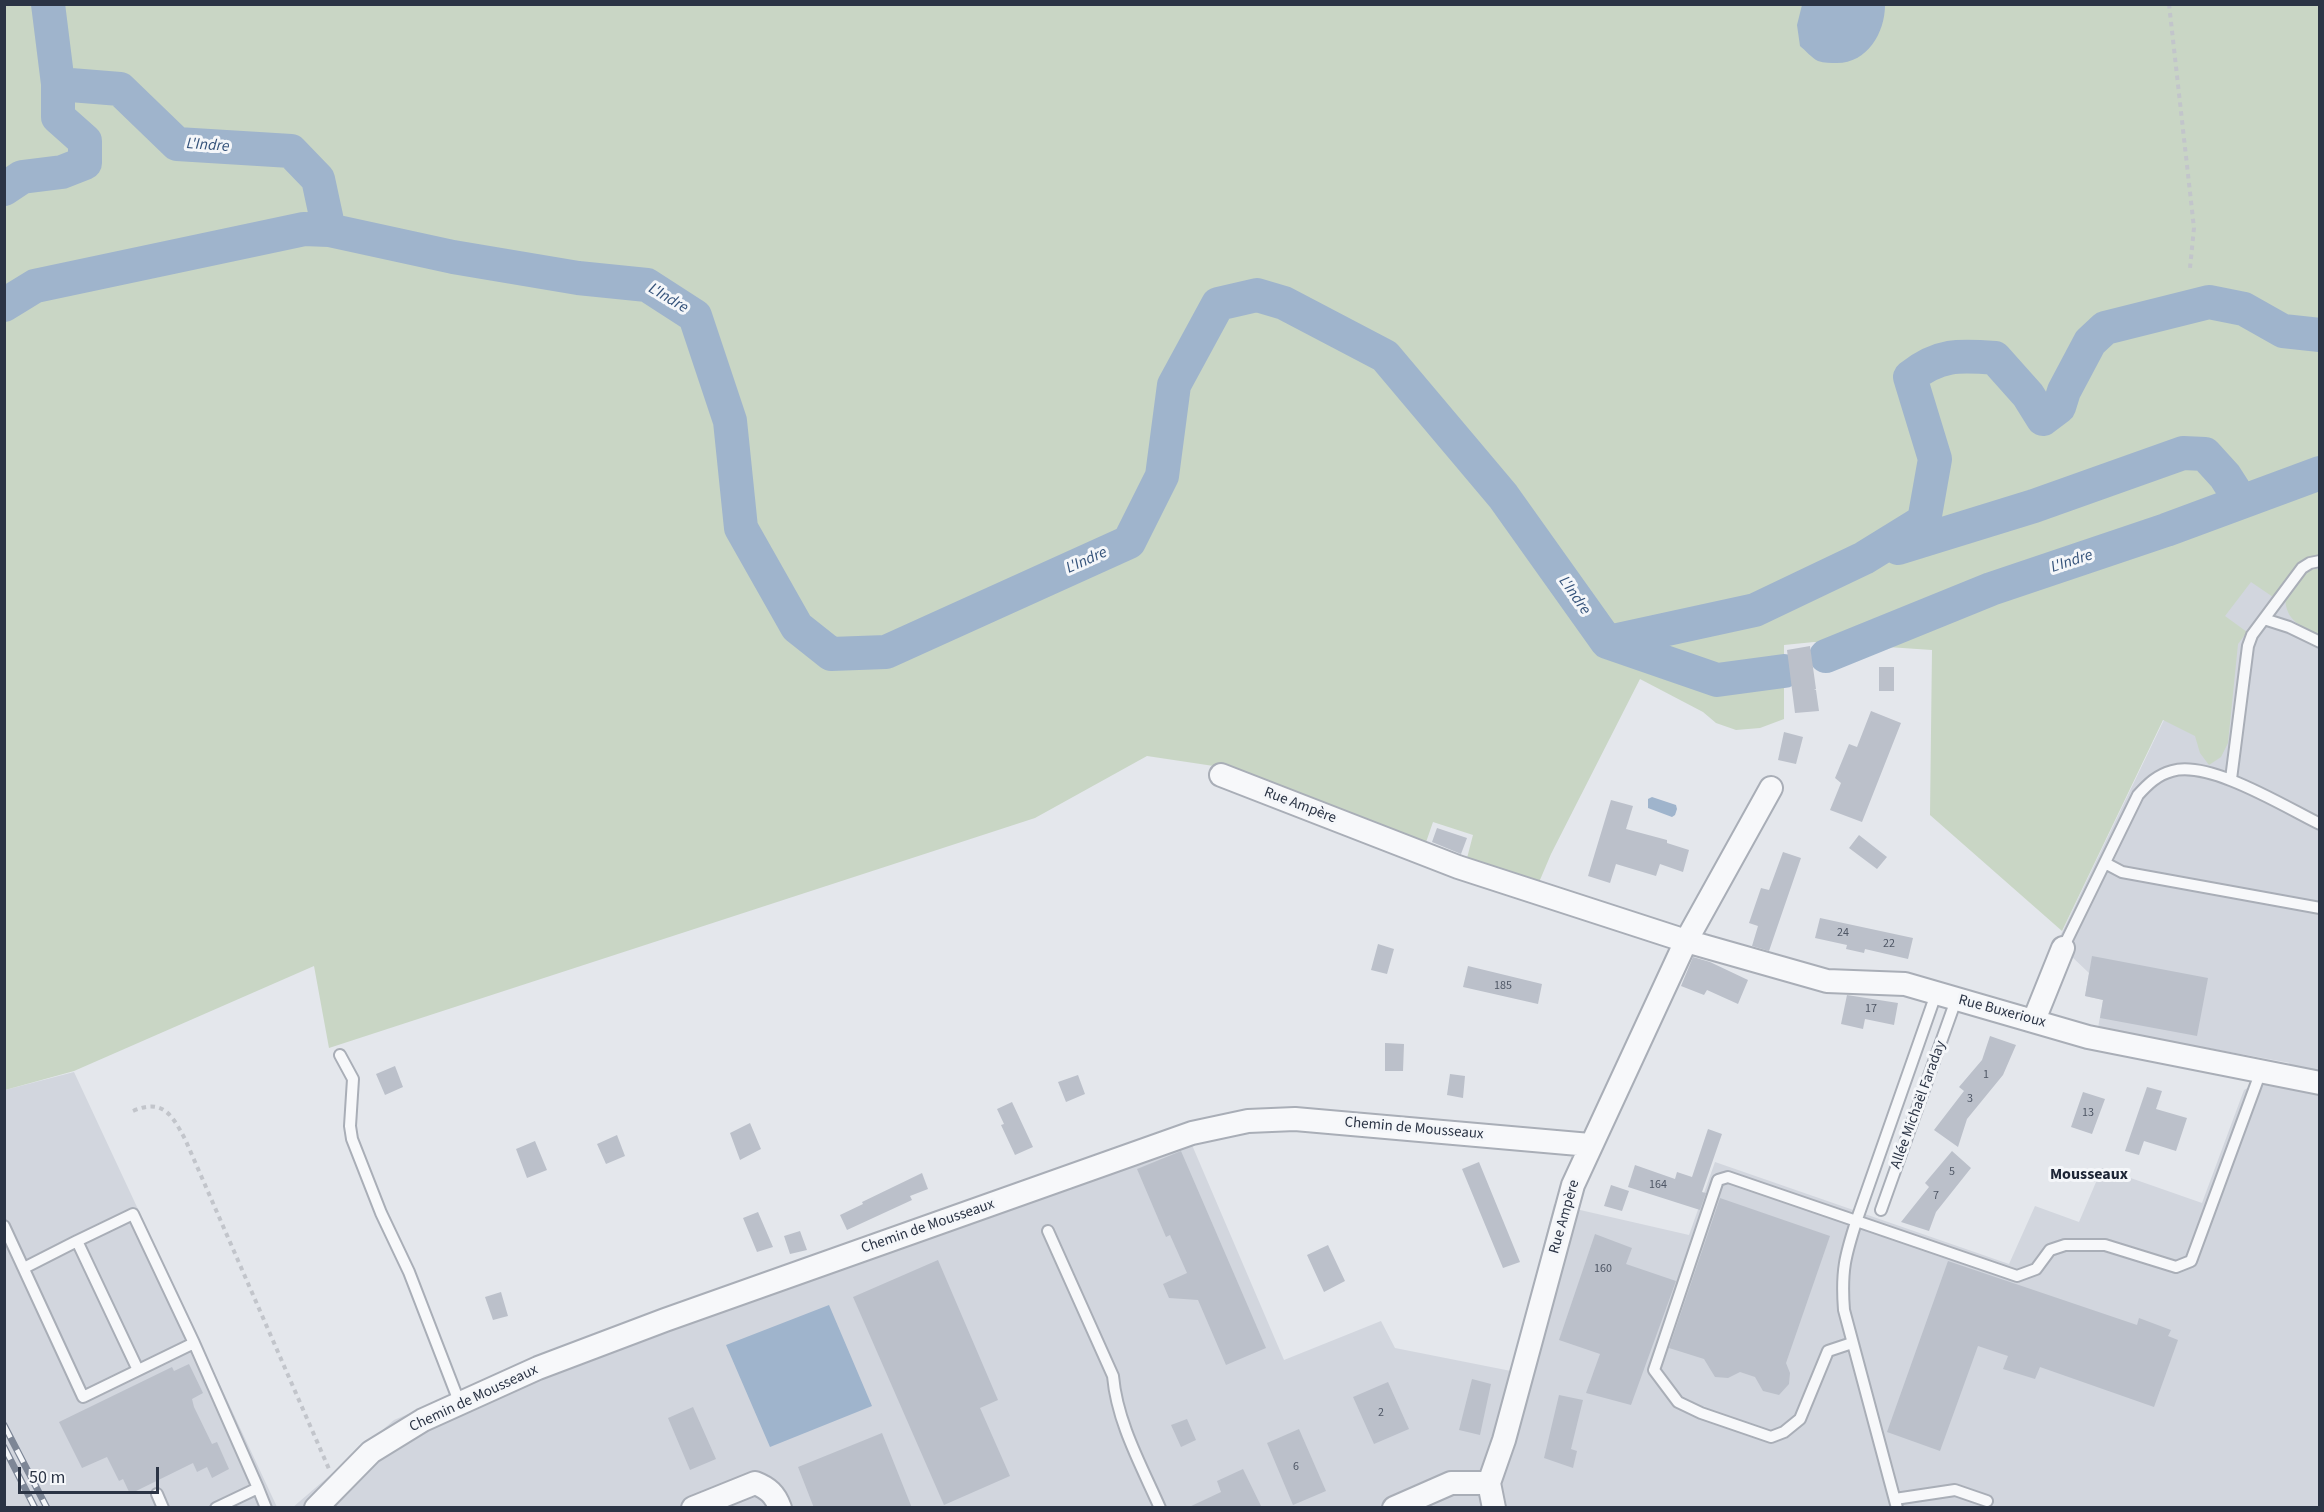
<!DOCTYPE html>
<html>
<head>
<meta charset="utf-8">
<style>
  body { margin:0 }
  #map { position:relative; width:2324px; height:1512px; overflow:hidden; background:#e4e7ec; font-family:"Source Sans 3",sans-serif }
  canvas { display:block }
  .frame { position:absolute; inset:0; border:6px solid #2b3445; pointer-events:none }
  .scale { position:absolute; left:18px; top:1467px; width:141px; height:27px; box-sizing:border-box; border:3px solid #2b3445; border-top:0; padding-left:8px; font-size:18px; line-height:21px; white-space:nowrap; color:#2b3445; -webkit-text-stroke:4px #f4f6f9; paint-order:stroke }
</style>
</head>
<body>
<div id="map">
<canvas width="2324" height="1512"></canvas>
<div class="frame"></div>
<div class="scale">50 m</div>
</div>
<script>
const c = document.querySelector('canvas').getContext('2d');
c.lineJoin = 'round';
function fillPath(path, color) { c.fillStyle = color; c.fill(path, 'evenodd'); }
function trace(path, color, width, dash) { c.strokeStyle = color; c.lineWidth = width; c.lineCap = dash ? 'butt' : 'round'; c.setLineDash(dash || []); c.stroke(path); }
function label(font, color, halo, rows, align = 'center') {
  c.font = font + ' "Source Sans 3",sans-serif'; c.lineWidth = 6; c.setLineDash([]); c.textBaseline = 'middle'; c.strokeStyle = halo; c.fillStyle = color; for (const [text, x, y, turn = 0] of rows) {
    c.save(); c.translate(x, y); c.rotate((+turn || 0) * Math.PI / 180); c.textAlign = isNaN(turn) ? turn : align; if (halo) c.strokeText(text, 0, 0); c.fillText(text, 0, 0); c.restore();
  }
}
fillPath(new Path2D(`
  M 2319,546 L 2319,1507 L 292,1508 L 394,1420 L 568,1347 L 1183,1124 L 1284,1360 L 1381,1321 L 1395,1348 L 1511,1371 L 1554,1204 L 1689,1235 L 1715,1162 L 2009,1264 L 2035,1206 L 2079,1222 L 2102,1168 L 2202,1203 L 2244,1090 L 2290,1063 L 2098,1028 L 2103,1000 L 2085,996 L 2089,973 L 2070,955 L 2054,949 L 2233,576 Z
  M 74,1072 L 277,1507 L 5,1508 L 5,1090 Z`), '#d2d6de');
fillPath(new Path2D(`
  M 5,5 L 2319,5 L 2319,559 C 2296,558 2286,581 2273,597 L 2251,582 L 2225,616 L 2247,632 L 2238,644 L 2228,743 L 2221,757 L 2209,765 L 2200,753 L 2195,736 L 2163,720 L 2062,931 L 1930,815 L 1932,650 L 1814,642 L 1784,645 L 1784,719 L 1760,728 L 1736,730 L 1716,723 L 1703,712 L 1640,679 L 1551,854 L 1537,887 L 1466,862 L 1473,835 L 1433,822 L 1424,848 L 1227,768 L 1147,756 L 1035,818 L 329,1048 L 314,966 L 74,1071 L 5,1090 Z
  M 2315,569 L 2319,569 L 2319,635 C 2300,625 2286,622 2285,597 L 2307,571 Z`), '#c9d6c5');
fillPath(new Path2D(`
  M 1802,5 L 1885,5 C 1885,33 1867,63 1837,63 C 1831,63 1824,63 1818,61 C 1812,58 1805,50 1800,46 L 1797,25 Z
  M 1652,797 L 1676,805 L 1677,809 L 1675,815 L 1672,817 L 1648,808 L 1648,799 Z
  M 829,1305 L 872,1406 L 770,1447 L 726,1345 Z`), '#9fb4cc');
trace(new Path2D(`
  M 58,84 L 120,89 L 177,144 L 291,151 L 318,179 L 329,230
  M 4,189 L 22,177 L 62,172 L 85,163 L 85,141 L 58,117 L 58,84 L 48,4
  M 4,305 L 35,286 L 304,229 L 329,230 L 453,257 L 578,278 L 647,285 L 695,316 L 730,421 L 741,528 L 797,627 L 831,654 L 886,652 L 1129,542 L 1162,476 L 1174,385 L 1218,304 L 1257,295 L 1284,303 L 1385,356 L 1503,496 L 1607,642 L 1717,680 L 1784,671
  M 1898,548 L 2034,506 L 2183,453 L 2205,454 L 2225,476 L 2241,501
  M 1608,642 L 1755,610 L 1864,558 L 1924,521 L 1935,459 L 1910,377 C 1939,354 1959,355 1995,358 L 2028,395 L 2043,419 L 2059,407 L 2064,391 L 2090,342 L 2105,328 L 2209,302 L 2244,309 L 2283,331 L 2320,335
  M 1826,656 L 1991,589 L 2166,530 L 2320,473`), '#9fb4cc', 34);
fillPath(new Path2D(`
  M 1810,646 L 1816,689 L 1814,689 L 1816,690 L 1819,711 L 1795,713 L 1787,650 Z
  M 1879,667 L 1894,667 L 1894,691 L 1879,691 Z
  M 1871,711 L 1901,723 L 1862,822 L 1830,810 L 1841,783 L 1835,778 L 1849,744 L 1857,747 Z
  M 1784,732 L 1803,737 L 1796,764 L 1778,760 Z
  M 1611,800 L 1633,806 L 1626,829 L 1667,840 L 1667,843 L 1689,850 L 1683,872 L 1660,864 L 1656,876 L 1616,864 L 1610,883 L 1588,876 Z
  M 1437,828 L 1467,838 L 1461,854 L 1432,842 Z
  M 1859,835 L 1887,857 L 1877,869 L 1849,848 Z
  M 1783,852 L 1801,858 L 1769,951 L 1752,946 L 1758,926 L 1749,923 L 1761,888 L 1769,890 Z
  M 1820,918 L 1913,938 L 1908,959 L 1865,949 L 1864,953 L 1846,949 L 1847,945 L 1815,938 Z
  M 1378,944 L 1394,949 L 1387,974 L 1371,970 Z
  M 2092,956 L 2208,978 L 2197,1036 L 2100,1018 L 2103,1000 L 2085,996 Z
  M 1693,957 L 1710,962 L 1748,980 L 1738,1004 L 1707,990 L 1704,995 L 1681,986 Z
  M 1468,966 L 1542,984 L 1538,1004 L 1463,987 Z
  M 1847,995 L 1898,1003 L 1894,1025 L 1865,1019 L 1863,1029 L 1841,1024 Z
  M 1990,1036 L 2016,1045 L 2003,1075 L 1967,1119 L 1958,1147 L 1934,1130 L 1964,1091 L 1959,1087 L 1982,1060 Z
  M 1385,1043 L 1404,1044 L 1403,1071 L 1385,1071 Z
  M 395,1066 L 403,1087 L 385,1095 L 376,1074 Z
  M 1450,1074 L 1465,1076 L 1463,1098 L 1447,1095 Z
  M 1078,1075 L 1085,1094 L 1066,1102 L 1058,1082 Z
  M 2147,1087 L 2162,1091 L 2156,1109 L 2187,1118 L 2176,1151 L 2144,1141 L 2139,1155 L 2125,1151 Z
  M 2083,1092 L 2105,1099 L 2092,1134 L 2071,1127 Z
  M 1012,1102 L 1033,1147 L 1015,1155 L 1001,1125 L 1004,1124 L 997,1109 Z
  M 750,1123 L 761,1149 L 740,1160 L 730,1133 Z
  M 1708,1129 L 1722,1134 L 1702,1192 L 1706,1193 L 1700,1210 L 1628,1187 L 1635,1165 L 1675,1179 L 1677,1172 L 1692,1177 Z
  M 617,1135 L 625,1156 L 606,1164 L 597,1144 Z
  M 535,1141 L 547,1170 L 527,1178 L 516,1149 Z
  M 1181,1151 L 1266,1348 L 1226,1365 L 1198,1300 L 1169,1298 L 1163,1284 L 1187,1273 L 1170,1235 L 1166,1237 L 1137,1169 Z
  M 1952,1151 L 1971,1168 L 1936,1212 L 1929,1231 L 1901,1222 L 1929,1187 L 1925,1183 Z
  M 1479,1162 L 1520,1262 L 1503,1268 L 1462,1169 Z
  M 922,1173 L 928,1189 L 910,1196 L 912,1200 L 847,1230 L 840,1215 L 863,1204 L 862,1202 Z
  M 1611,1185 L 1629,1191 L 1622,1211 L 1604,1206 Z
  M 1720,1198 L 1830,1236 L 1786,1363 L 1790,1373 L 1789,1384 L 1779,1395 L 1763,1391 L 1755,1377 L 1740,1372 L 1728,1378 L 1715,1377 L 1704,1359 L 1669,1348 Z
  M 758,1212 L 773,1247 L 757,1252 L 743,1218 Z
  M 800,1231 L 807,1250 L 790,1254 L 784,1236 Z
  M 1595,1234 L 1632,1248 L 1626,1264 L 1676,1281 L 1631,1405 L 1586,1393 L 1600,1354 L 1559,1340 Z
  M 1328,1245 L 1345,1281 L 1324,1292 L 1307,1255 Z
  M 938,1260 L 998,1400 L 980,1408 L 1010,1476 L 944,1505 L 853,1297 Z
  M 1948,1261 L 2137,1325 L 2139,1318 L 2171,1330 L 2168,1336 L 2178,1340 L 2154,1407 L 2040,1367 L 2035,1379 L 2003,1369 L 2008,1356 L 1978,1346 L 1940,1451 L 1887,1432 Z
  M 501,1292 L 508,1316 L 493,1320 L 485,1297 Z
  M 189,1364 L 203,1393 L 192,1399 L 194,1407 L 212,1444 L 217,1442 L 229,1469 L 212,1478 L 207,1467 L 197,1472 L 193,1463 L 130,1494 L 123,1479 L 119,1481 L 107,1457 L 82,1468 L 59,1422 L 172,1367 L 174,1371 Z
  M 1472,1379 L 1491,1384 L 1480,1435 L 1459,1430 Z
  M 1388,1382 L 1409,1429 L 1374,1444 L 1353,1397 Z
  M 1559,1395 L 1583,1400 L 1571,1449 L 1577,1451 L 1573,1468 L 1544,1458 Z
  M 693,1407 L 716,1459 L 690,1470 L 668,1418 Z
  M 1187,1419 L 1196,1440 L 1181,1447 L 1171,1425 Z
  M 1299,1429 L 1326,1491 L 1293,1505 L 1267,1443 Z
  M 882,1433 L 912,1508 L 814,1508 L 798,1467 Z
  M 1243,1469 L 1262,1508 L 1187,1508 L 1221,1492 L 1217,1481 Z`), '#bbc0ca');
const service = new Path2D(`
  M 2264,619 L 2289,627 L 2320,642
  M 2231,779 L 2248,646 L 2252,635 L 2302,568 L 2310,563 L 2320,561
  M 2105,863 L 2122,872 L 2320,908
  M 2063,948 L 2138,795 C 2148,784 2157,775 2172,771 C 2210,760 2285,807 2320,824
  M 340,1055 L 353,1079 L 350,1126 L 352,1139 L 381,1213 L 409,1272 L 460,1404
  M 1881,1210 L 1956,1000
  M 4,1226 L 83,1397 L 194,1343 L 258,1488
  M 1048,1231 L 1113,1376 C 1117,1422 1141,1465 1160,1508
  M 24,1268 L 77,1241
  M 1852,1343 L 1828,1351 L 1800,1419 L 1784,1432 L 1771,1437 L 1701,1413 L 1678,1402 L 1654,1370 L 1718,1180 L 1728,1177 L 2017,1276 L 2036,1269 L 2050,1250 L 2065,1245 L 2105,1245 L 2176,1267 L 2191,1261 L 2261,1071
  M 138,1370 L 77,1241 L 133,1214 L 194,1343
  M 157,1494 L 163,1508
  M 1895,1499 L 1955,1490 L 1987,1501
  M 216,1508 L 258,1488 L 266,1508
  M 1897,1508 L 1844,1310 C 1841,1271 1845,1256 1857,1219 L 1936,994`);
const minor = new Path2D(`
  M 1221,775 L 1458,867 L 1686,941 L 1827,981 L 1905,984 L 2088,1037 L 2320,1083
  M 2034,1020 L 2063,948
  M 316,1508 L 371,1452 L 423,1420 L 538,1368 L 665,1320 L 1192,1133 L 1248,1121 L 1295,1119 L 1590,1145
  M 693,1508 L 755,1483 C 768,1488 775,1494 780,1508
  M 1394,1508 L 1451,1483 L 1489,1483
  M 1494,1508 L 1489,1483 L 1504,1440 L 1573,1185 L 1686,941 L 1771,788`);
trace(service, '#a9aeb7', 14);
trace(minor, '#a9aeb7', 26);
trace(new Path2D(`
  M 2169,4 L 2194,228 L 2190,268
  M 133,1111 C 163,1098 172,1115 185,1139 L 329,1469`), '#c2c5cb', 4, [4.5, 4.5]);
trace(service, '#f7f8fa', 10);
trace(minor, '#f7f8fa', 22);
const rail = new Path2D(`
  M 4,1425 L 47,1508
  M 4,1447 L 35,1508`);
trace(rail, '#7d8696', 7);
trace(rail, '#f4f6f9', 4.5, [14]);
label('12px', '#4f5766', null, [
  ["24",1843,933],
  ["22",1889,944],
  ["185",1503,986],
  ["17",1871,1009],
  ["1",1986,1075],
  ["3",1970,1099],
  ["13",2088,1113],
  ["5",1952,1172],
  ["164",1658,1185],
  ["7",1936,1196],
  ["160",1603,1269],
  ["2",1381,1413],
  ["6",1296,1467]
]);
label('15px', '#2b3445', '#f4f6f9', [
  ["Rue Ampère",1300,806,21],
  ["Rue Buxerioux",2002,1012,15],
  ["Allée Michaël Faraday",1919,1105,-70],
  ["Chemin de Mousseaux",1414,1129,5],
  ["Rue Ampère",1565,1217,-74],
  ["Chemin de Mousseaux",928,1227,-19],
  ["Chemin de Mousseaux",474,1399,-25]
]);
label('italic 16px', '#34527a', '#f4f6f9', [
  ["L'Indre",208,146,4],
  ["L'Indre",668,299,31],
  ["L'Indre",1087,561,-24],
  ["L'Indre",2072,562,-18],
  ["L'Indre",1574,596,55]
]);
label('bold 16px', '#1d2536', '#f4f6f9', [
  ["Mousseaux",2089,1175]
]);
</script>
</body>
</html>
